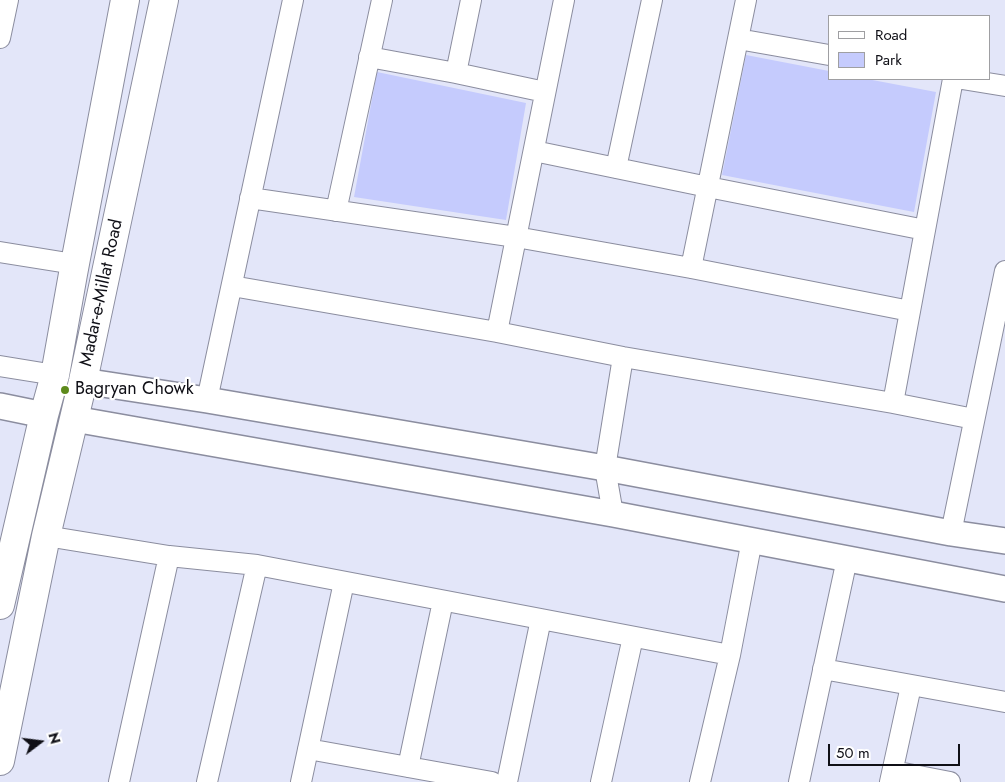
<!DOCTYPE html>
<html>
<head>
<meta charset="utf-8">
<style>
  body { margin:0 }
  #map { position:relative; width:1005px; height:782px; overflow:hidden; background:#e3e6f9; font-family:Jost,sans-serif }
  canvas { display:block }
  .legend { position:absolute; left:828px; top:15px; width:162px; height:65px; box-sizing:border-box; background:#fff; border:1px solid #9f9fa2; margin:0; padding:6px 9px; list-style:none; font-size:15px; color:#0f0f16 }
  .legend li { display:flex; align-items:center; gap:10px; height:25px }
  .legend b { width:25px; border:1px solid #9f9fa2 }
  .north { position:absolute; left:15px; top:717px; width:50px; height:50px; -webkit-text-stroke:4px #fff; paint-order:stroke; rotate:75deg; font-size:14px; font-weight:700; line-height:20px; text-align:center; color:#0f0f16 }
  .north::after { content:''; display:block; margin:auto; width:18px; height:22px; background:#0f0f16; clip-path:polygon(50% 0,100% 100%,50% 72%,0 100%) }
  .scale { position:absolute; left:828px; top:744px; width:132px; height:22px; box-sizing:border-box; border:2px solid #0f0f16; border-top:0; padding-left:6px; font-size:15px; line-height:18px; white-space:nowrap; color:#0f0f16; -webkit-text-stroke:4px #fff; paint-order:stroke }
</style>
</head>
<body>
<div id="map">
<canvas width="1005" height="782"></canvas>
<ul class="legend">
<li><b style="height:6px;background:#fff"></b>Road</li>
<li><b style="height:14px;background:#c5cbfd"></b>Park</li>
</ul>
<div class="north">N</div>
<div class="scale">50 m</div>
</div>
<script>
const c = document.querySelector('canvas').getContext('2d');
c.lineJoin = 'round';
function fillPath(path, color) { c.fillStyle = color; c.fill(path, 'evenodd'); }
function trace(path, color, width, dash) { c.strokeStyle = color; c.lineWidth = width; c.lineCap = dash ? 'butt' : 'round'; c.setLineDash(dash || []); c.stroke(path); }
function label(font, color, halo, rows, align = 'center') {
  c.font = font + ' Jost,sans-serif'; c.lineWidth = 4.5; c.setLineDash([]); c.textBaseline = 'middle'; c.strokeStyle = halo; c.fillStyle = color; for (const [text, x, y, turn = 0] of rows) {
    c.save(); c.translate(x, y); c.rotate((+turn || 0) * Math.PI / 180); c.textAlign = isNaN(turn) ? turn : align; if (halo) c.strokeText(text, 0, 0); c.fillText(text, 0, 0); c.restore();
  }
}
fillPath(new Path2D(`
  M 746,55 L 829,71 L 829,79 L 867,79 L 936,92 L 914,212 L 722,175 Z
  M 377,72 L 526,103 L 506,220 L 354,197 Z`), '#c5cbfd');
const minor = new Path2D(`
  M 0,38 L 8,0
  M 738,39 L 829,55
  M 369,57 L 456,73 L 545,92
  M 456,73 L 471,0
  M 962,79 L 1005,86
  M 534,151 L 708,187 L 925,230
  M 616,168 L 652,0
  M 250,198 L 516,237 L 691,268 L 910,311
  M 336,211 L 382,0
  M 0,252 L 74,264
  M 691,268 L 746,0
  M 232,286 L 497,332 L 623,357 L 893,403 L 974,419
  M 497,332 L 564,0
  M 0,366 L 55,375
  M 207,400 L 293,0
  M 893,403 L 953,79
  M 613,514 L 605,468 L 623,357
  M 951,533 L 1005,271
  M 46,536 L 169,556 L 257,565 L 730,655
  M 823,669 L 1005,702
  M 308,749 L 492,782
  M 408,767 L 443,601
  M 893,771 L 950,782
  M 119,782 L 169,556
  M 207,782 L 257,565
  M 301,782 L 344,582
  M 507,782 L 541,619
  M 601,782 L 633,637
  M 700,782 L 730,655 L 752,540
  M 799,782 L 847,559
  M 890,782 L 911,686`);
const tertiary = new Path2D(`
  M 83,381 L 207,400 L 605,468 L 951,533 L 1005,541
  M 0,406 L 44,415
  M 74,419 L 613,514 L 1005,589`);
const secondary = new Path2D(`
  M 0,605 L 44,415 L 55,375 L 73,274 L 125,0
  M 0,761 L 46,536 L 83,381 L 164,0`);
trace(minor, '#8b8d9f', 22);
trace(tertiary, '#8b8d9f', 28);
trace(secondary, '#8b8d9f', 30);
trace(minor, '#fff', 20);
trace(tertiary, '#fff', 25);
trace(secondary, '#fff', 28);
for (const [x, y, r, color] of [
  [65,390,5,"#5d8a1c"]
]) { const dot = new Path2D(); dot.arc(x, y, r, 0, 2 * Math.PI); c.fillStyle = color; c.fill(dot); trace(dot, '#fff', 2); }
label('18px', '#0f0f16', '#fff', [
  ["Madar-e-Millat Road",102,293,-78]
]);
label('18px', '#0f0f16', '#fff', [
  ["Bagryan Chowk",75,390]
], 'left');
</script>
</body>
</html>
